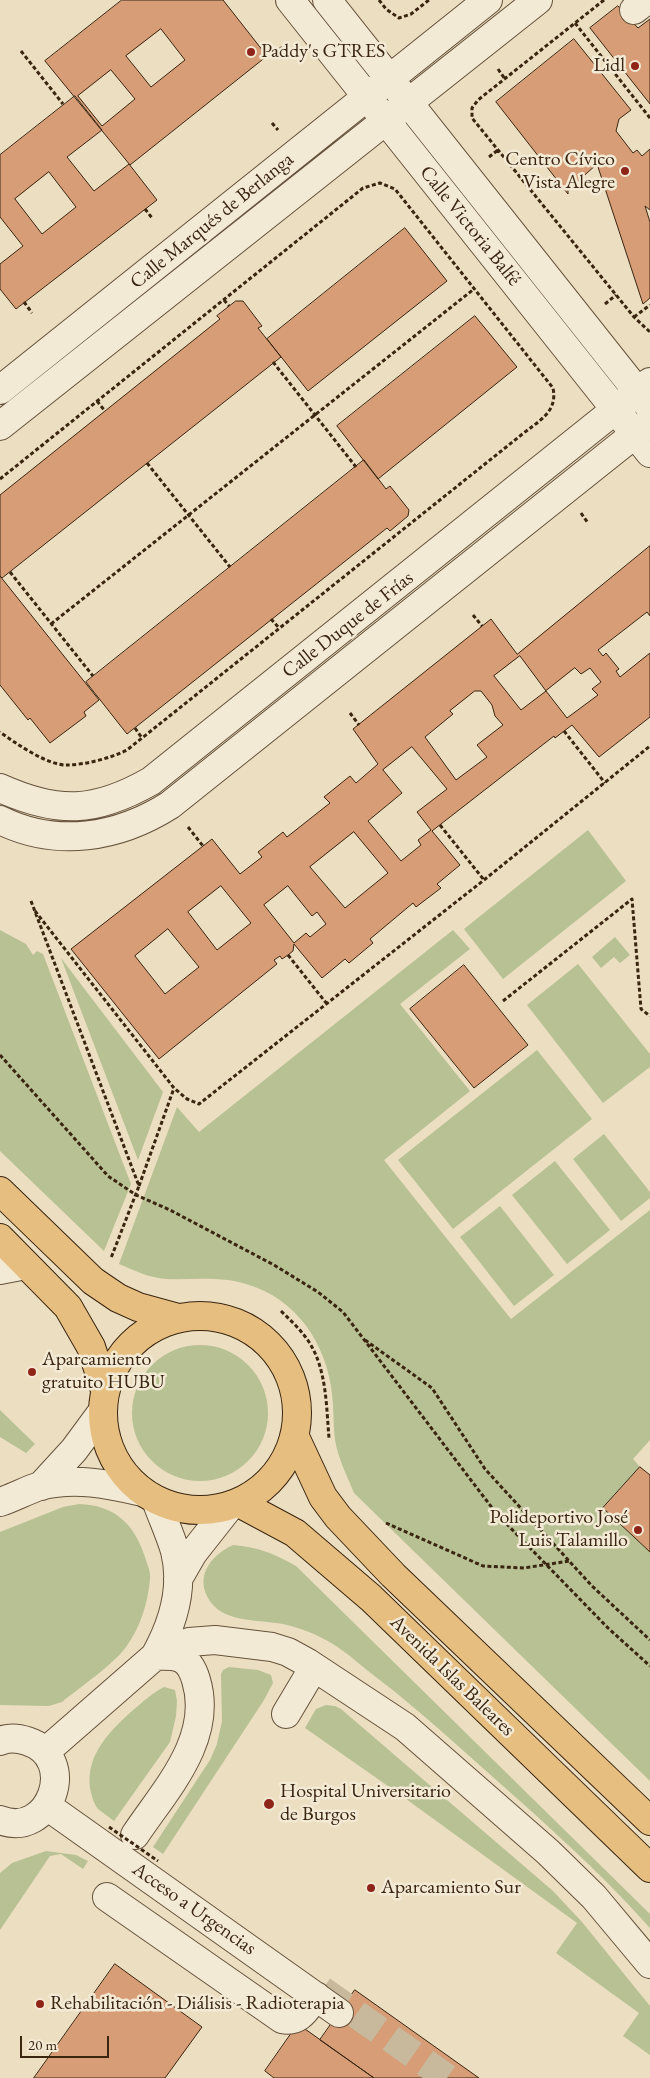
<!DOCTYPE html>
<html>
<head>
<meta charset="utf-8">
<style>
  body { margin:0 }
  #map { position:relative; width:650px; height:2078px; overflow:hidden; background:#ecdec0; font-family:"EB Garamond",serif }
  canvas { display:block }
  .scale { position:absolute; left:20px; top:2036px; width:89px; height:22px; box-sizing:border-box; border:2px solid #3a2510; border-top:0; padding-left:6px; font-size:15px; line-height:18px; white-space:nowrap; color:#3a2510; -webkit-text-stroke:4px #f3ead6; paint-order:stroke }
</style>
</head>
<body>
<div id="map">
<canvas width="650" height="2078"></canvas>
<div class="scale">20 m</div>
</div>
<script>
const c = document.querySelector('canvas').getContext('2d');
c.lineJoin = 'round';
function fillPath(path, color) { c.fillStyle = color; c.fill(path, 'evenodd'); }
function trace(path, color, width, dash) { c.strokeStyle = color; c.lineWidth = width; c.lineCap = dash ? 'butt' : 'round'; c.setLineDash(dash || []); c.stroke(path); }
function label(font, color, halo, rows, align = 'center') {
  c.font = font + ' "EB Garamond",serif'; c.lineWidth = 5; c.setLineDash([]); c.textBaseline = 'middle'; c.strokeStyle = halo; c.fillStyle = color; for (const [text, x, y, turn = 0] of rows) {
    c.save(); c.translate(x, y); c.rotate((+turn || 0) * Math.PI / 180); c.textAlign = isNaN(turn) ? turn : align; if (halo) c.strokeText(text, 0, 0); c.fillText(text, 0, 0); c.restore();
  }
}
fillPath(new Path2D(`
  M 588,830 L 626,881 L 503,979 L 464,929 Z
  M 0,930 L 26,944 L 33,955 L 37,951 L 43,954 L 131,1184 L 104,1251 L 0,1151 Z
  M 453,930 L 470,949 L 400,1004 L 470,1091 L 384,1160 L 511,1319 L 650,1210 L 650,1440 L 633,1459 L 640,1467 L 603,1508 L 650,1552 L 650,1781 L 354,1493 C 347,1476 338,1458 335,1440 C 333,1425 334,1409 332,1394 C 327,1344 296,1298 246,1284 C 219,1276 193,1280 166,1279 C 150,1278 133,1270 119,1264 L 177,1107 L 199,1132 Z
  M 615,937 L 630,955 L 620,963 L 614,957 L 601,968 L 592,957 Z
  M 61,958 L 163,1092 L 138,1160 Z
  M 578,964 L 650,1054 L 650,1067 L 603,1103 L 527,1005 Z
  M 537,1050 L 592,1119 L 453,1229 L 398,1160 Z
  M 604,1134 L 650,1192 L 650,1198 L 621,1221 L 573,1159 Z
  M 555,1161 L 610,1230 L 567,1264 L 512,1195 Z
  M 500,1206 L 554,1275 L 514,1306 L 460,1237 Z
  M132 1413a68 68 0 1 1 136 0a68 68 0 1 1-136 0Z
  M 0,1410 L 35,1444 L 26,1453 L 0,1437 Z
  M 79,1504 C 114,1505 134,1523 145,1557 C 147,1564 151,1572 150,1579 C 148,1603 140,1628 126,1647 C 114,1664 79,1688 62,1702 L 49,1706 L 0,1705 L 0,1532 L 63,1507 Z
  M 233,1545 C 258,1547 275,1554 296,1566 L 650,1914 L 650,1928 C 594,1865 530,1810 467,1754 C 436,1726 405,1699 372,1674 C 359,1664 346,1652 333,1644 C 320,1636 306,1630 291,1626 C 267,1619 230,1624 213,1605 C 192,1580 209,1556 233,1545 Z
  M 229,1667 L 258,1670 L 271,1675 L 273,1683 L 264,1700 L 163,1854 L 153,1847 L 210,1760 L 217,1744 L 222,1721 L 221,1674 L 223,1670 Z
  M 164,1687 L 175,1690 L 177,1701 L 176,1716 L 170,1742 L 114,1821 C 109,1817 103,1813 98,1809 C 94,1804 91,1794 90,1788 C 86,1754 110,1731 133,1710 C 143,1702 152,1693 164,1687 Z
  M 326,1705 L 335,1706 L 341,1709 L 553,1891 L 582,1922 L 650,2006 L 650,2055 L 623,2036 L 639,2013 L 556,1953 L 577,1923 L 395,1791 L 305,1728 L 316,1709 Z
  M 46,1851 L 76,1855 L 88,1861 L 83,1869 L 61,1854 L 50,1856 L 0,1930 L 0,1873 L 12,1863 Z`), '#b7c193');
const building = new Path2D(`
  M 122,0 L 223,0 L 267,56 L 130,165 L 45,61 ZM 161,29 L 185,60 L 151,87 L 126,56 ZM 111,70 L 135,99 L 102,126 L 78,96 Z
  M 618,6 L 638,28 L 650,19 L 650,104 L 590,28 Z
  M 574,39 L 631,110 L 619,119 L 616,131 L 633,153 L 637,150 L 642,156 L 650,149 L 650,210 L 645,206 L 650,222 L 650,298 L 643,304 L 597,164 L 568,190 L 568,194 L 496,102 Z
  M 75,96 L 102,130 L 67,157 L 94,191 L 129,164 L 157,200 L 16,309 L 0,289 L 0,264 L 23,246 L 0,217 L 0,155 ZM 49,172 L 76,207 L 42,234 L 15,199 Z
  M 405,228 L 447,281 L 308,391 L 267,339 Z
  M 236,301 L 243,301 L 262,326 L 258,328 L 281,357 L 2,578 L 0,576 L 0,495 L 220,319 L 217,316 Z
  M 475,316 L 517,367 L 378,479 L 337,426 Z
  M 364,460 L 386,489 L 390,486 L 409,510 L 408,516 L 390,531 L 387,528 L 127,734 L 86,682 Z
  M 650,546 L 650,616 L 647,612 L 598,650 L 603,656 L 606,653 L 619,669 L 616,671 L 620,677 L 650,653 L 650,717 L 599,757 L 572,725 L 555,738 L 554,736 L 432,831 L 460,865 L 437,884 L 441,888 L 416,907 L 413,903 L 370,939 L 373,943 L 349,963 L 345,959 L 322,978 L 294,944 L 293,951 L 288,955 L 282,959 L 280,956 L 274,960 L 277,964 L 159,1059 L 71,949 L 212,839 L 240,874 L 262,857 L 258,852 L 283,832 L 287,837 L 330,803 L 324,797 L 350,776 L 356,783 L 378,764 L 353,729 L 491,619 L 517,654 ZM 520,656 L 546,691 L 521,710 L 494,676 ZM 575,668 L 581,674 L 590,668 L 601,682 L 592,689 L 598,695 L 567,718 L 546,691 ZM 475,691 L 481,691 L 492,705 L 495,716 L 503,725 L 477,745 L 487,757 L 456,780 L 425,737 L 453,714 L 450,711 ZM 412,747 L 447,789 L 417,812 L 431,830 L 418,840 L 421,845 L 401,861 L 368,821 L 402,793 L 383,770 ZM 354,832 L 388,873 L 345,908 L 310,867 ZM 221,886 L 251,923 L 217,950 L 188,912 ZM 288,886 L 312,916 L 317,912 L 326,924 L 310,937 L 306,933 L 294,943 L 264,905 ZM 168,929 L 199,967 L 165,994 L 135,956 Z
  M 0,576 L 99,700 L 84,712 L 86,716 L 50,743 L 30,718 L 28,720 L 0,685 Z
  M 464,965 L 528,1045 L 474,1088 L 410,1009 Z
  M 640,1467 L 650,1475 L 650,1552 L 603,1508 Z
  M 115,1964 L 202,2027 L 165,2078 L 34,2078 Z
  M 355,1990 L 479,2078 L 374,2078 L 320,2040 Z
  M 298,2024 L 374,2078 L 274,2078 L 265,2071 Z`);
fillPath(building, '#d69d77');
trace(building, '#3a2510', 1);
trace(new Path2D(`
  M 322,1990 L 447,2078`), '#c8b99d', 28, [28, 14]);
const minor = new Path2D(`
  M 290,0 L 650,453
  M 327,0 L 649,406
  M 634,10 L 647,0
  M 0,390 L 488,0
  M 0,426 L 538,0
  M 0,788 C 58,814 95,813 151,781 L 650,382
  M 0,820 C 57,848 118,838 170,805 L 650,422
  M 0,1270 L 26,1265
  M 41,1486 L 74,1450 L 102,1412
  M 0,1502 C 13,1498 27,1490 40,1486 C 74,1477 109,1484 142,1492
  M 178,1579 L 193,1553 L 230,1506
  M 155,1656 C 173,1624 184,1587 175,1551 C 170,1534 162,1517 156,1500
  M 286,1714 L 314,1667
  M 0,1741 C 9,1737 18,1738 27,1741 C 80,1758 50,1840 0,1820
  M 45,1752 L 155,1656 L 173,1647 L 189,1642 L 215,1640 L 272,1647 L 288,1652 L 308,1663 L 405,1727 L 548,1852 L 594,1897 L 650,1964
  M 47,1806 L 339,2013
  M 135,1835 C 165,1790 214,1739 196,1680 C 189,1656 178,1655 155,1656
  M 107,1897 L 282,2019 C 300,2023 306,2009 316,1996`);
const major = new Path2D(`
  M 0,1191 L 93,1281 L 118,1298 L 138,1307 L 178,1318
  M 0,1238 L 68,1307 L 91,1347 L 105,1390
  M103 1413a97 97 0 1 1 194 0a97 97 0 1 1-194 0Z
  M 295,1437 L 323,1497 L 338,1517 L 393,1575 L 650,1821
  M 239,1503 L 295,1533 L 371,1598 L 650,1868`);
trace(minor, '#66533c', 30);
trace(major, '#3a2510', 30);
trace(new Path2D(`
  M 379,0 L 386,9 L 399,18 L 411,14 L 429,0
  M 604,0 L 478,100 L 472,108 L 472,118 L 634,317 L 650,332
  M 575,23 L 650,118
  M 279,50 L 288,43
  M 21,51 L 63,104
  M 498,69 L 505,79
  M 272,123 L 278,130
  M 489,157 L 498,150
  M 145,209 L 152,218
  M 224,300 L 229,306
  M 24,302 L 32,313
  M 605,304 L 616,295
  M 634,317 L 650,305
  M 273,362 L 356,467
  M 97,401 L 105,411
  M 147,463 L 230,567
  M 0,479 L 363,188 L 380,183 L 395,189 L 553,388 C 558,413 538,421 520,436 L 127,750 C 111,758 85,765 66,765 C 47,765 15,743 0,732
  M 581,513 L 588,523
  M 10,572 L 93,676
  M 473,615 L 482,626
  M 271,619 L 279,628
  M 51,624 L 474,289
  M 350,713 L 359,725
  M 135,728 L 142,738
  M 564,731 L 605,783
  M 440,825 L 484,880
  M 188,827 L 203,846
  M 31,901 L 139,1186 L 111,1258
  M 35,911 L 174,1088 L 187,1099 L 199,1104 L 484,880 L 650,746
  M 288,955 L 327,1004
  M 503,1001 L 632,899 L 641,1009 L 650,1016
  M 0,1055 L 108,1176 L 136,1195 L 170,1210 L 274,1265 L 318,1292 L 343,1312 L 496,1513 L 608,1628 L 650,1666
  M 139,1186 L 174,1088
  M 281,1311 C 289,1319 297,1326 303,1334 C 327,1362 326,1404 329,1438
  M 365,1340 L 432,1388 L 485,1469 L 592,1586 L 650,1640
  M 386,1523 L 483,1566 L 524,1568 L 569,1561`), '#3a2510', 3, [4, 2.5]);
trace(minor, '#f3ead6', 28);
trace(major, '#e6bf80', 28);
trace(new Path2D(`
  M 109,1827 L 158,1861`), '#3a2510', 3, [4, 2.5]);
for (const [x, y, r, color] of [
  [251,52,5,"#8f2418"],
  [635,66,5,"#8f2418"],
  [625,171,5,"#8f2418"],
  [32,1372,5,"#8f2418"],
  [638,1530,5,"#8f2418"],
  [269,1804,6,"#8f2418"],
  [371,1888,5,"#8f2418"],
  [40,2004,5,"#8f2418"]
]) { const dot = new Path2D(); dot.arc(x, y, r, 0, 2 * Math.PI); c.fillStyle = color; c.fill(dot); trace(dot, '#f3ead6', 2); }
label('20px', '#3a2510', '#f3ead6', [
  ["Paddy's GTRES",261,52],
  ["Lidl",625,66,"right"],
  ["Centro Cívico",615,160,"right"],
  ["Vista Alegre",615,183,"right"],
  ["Aparcamiento",42,1360],
  ["gratuito HUBU",42,1383],
  ["Polideportivo José",628,1518,"right"],
  ["Luis Talamillo",628,1541,"right"],
  ["Hospital Universitario",280,1792],
  ["de Burgos",280,1815],
  ["Aparcamiento Sur",381,1888],
  ["Rehabilitación - Diálisis - Radioterapia",50,2004]
], 'left');
label('20px', '#3a2510', '#f3ead6', [
  ["Calle Marqués de Berlanga",212,221,-39],
  ["Calle Victoria Balfé",470,226,51],
  ["Calle Duque de Frías",348,625,-38],
  ["Avenida Islas Baleares",452,1676,44],
  ["Acceso a Urgencias",194,1909,35]
]);
</script>
</body>
</html>
